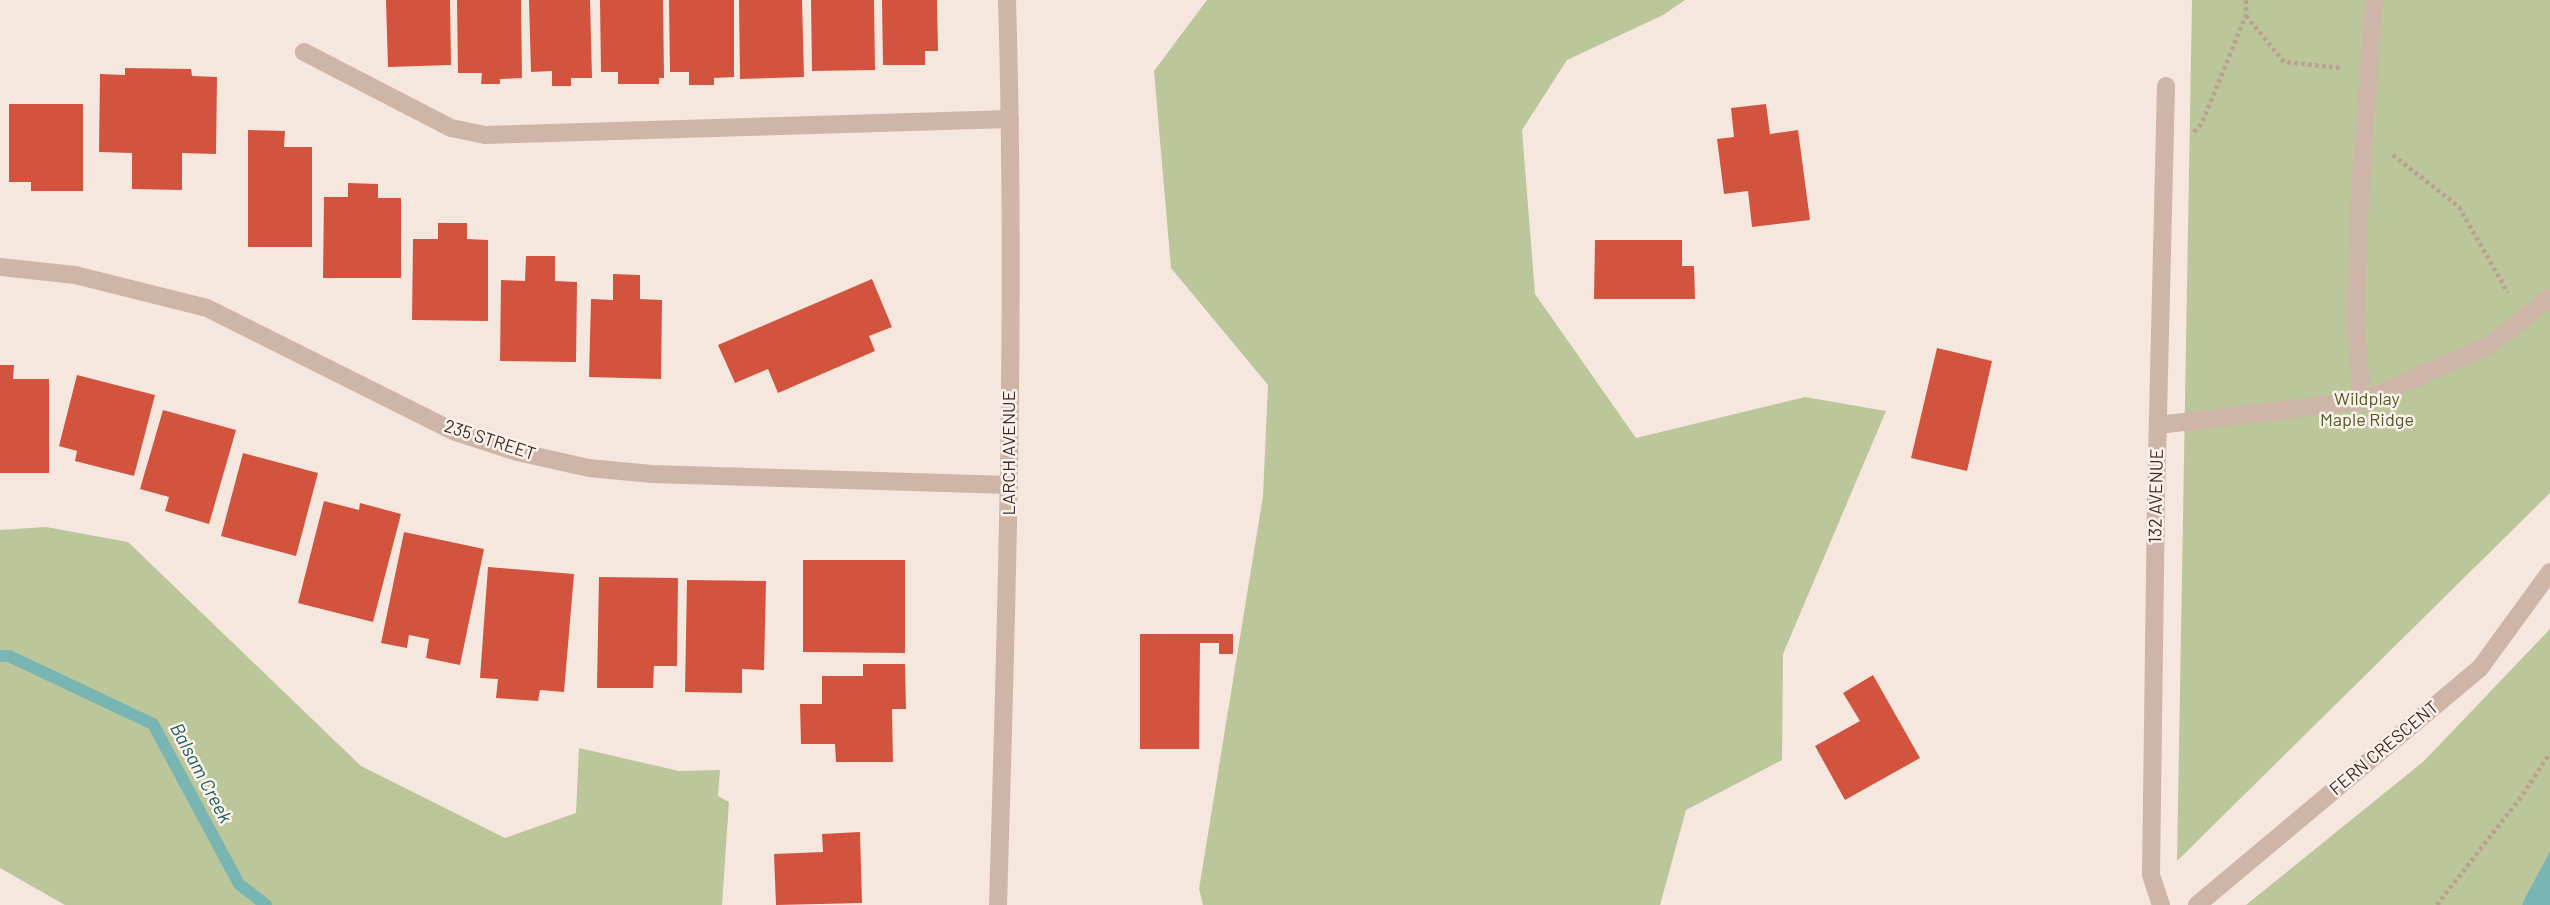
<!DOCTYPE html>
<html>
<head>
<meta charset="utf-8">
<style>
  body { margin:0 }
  canvas { display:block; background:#f5e7dd }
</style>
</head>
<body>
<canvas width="2550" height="905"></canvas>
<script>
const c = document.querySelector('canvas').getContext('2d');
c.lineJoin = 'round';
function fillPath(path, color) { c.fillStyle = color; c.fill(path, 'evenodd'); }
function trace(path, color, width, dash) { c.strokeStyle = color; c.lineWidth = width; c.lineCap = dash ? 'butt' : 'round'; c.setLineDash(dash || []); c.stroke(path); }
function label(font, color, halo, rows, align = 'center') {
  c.font = font + ' Barlow,sans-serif'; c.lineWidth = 5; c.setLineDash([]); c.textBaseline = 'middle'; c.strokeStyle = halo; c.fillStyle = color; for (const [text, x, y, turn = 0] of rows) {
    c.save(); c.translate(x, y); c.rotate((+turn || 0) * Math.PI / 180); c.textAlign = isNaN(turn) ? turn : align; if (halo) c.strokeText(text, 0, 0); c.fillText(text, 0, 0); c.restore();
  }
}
fillPath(new Path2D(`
  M 1207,0 L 1685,0 L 1663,15 L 1567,60 L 1522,130 L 1535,294 L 1636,438 L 1805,397 L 1886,411 L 1783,654 L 1782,760 L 1686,810 L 1660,905 L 1203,905 L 1199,889 L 1263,496 L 1268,385 L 1171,268 L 1154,71 Z
  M 2192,0 L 2550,0 L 2550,493 L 2177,861 Z
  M 46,527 L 128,542 L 361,766 L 505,838 L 576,813 L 579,748 L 679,771 L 720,770 L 718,796 L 729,802 L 722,905 L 65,905 L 0,868 L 0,530 Z
  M 2550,629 L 2550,851 L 2522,905 L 2246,905 L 2424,761 Z`), '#bcc69b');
fillPath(new Path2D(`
  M 2550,851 L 2550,905 L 2522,905 L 2525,898 Z`), '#79b5b2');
trace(new Path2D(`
  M 0,656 L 9,656 L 153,724 L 239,884 L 266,905`), '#79b5b2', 12);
fillPath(new Path2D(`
  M 386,0 L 450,0 L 451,65 L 388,67 Z
  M 457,0 L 521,0 L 522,78 L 500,79 L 500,84 L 481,84 L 482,73 L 458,73 Z
  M 529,0 L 590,0 L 592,78 L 571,78 L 571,86 L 552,86 L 552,71 L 531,72 Z
  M 600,0 L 663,0 L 664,78 L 659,78 L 659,84 L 618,84 L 618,72 L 601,72 Z
  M 669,0 L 734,0 L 734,77 L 714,78 L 714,85 L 689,85 L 689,72 L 670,72 Z
  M 739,0 L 802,0 L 804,77 L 740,79 Z
  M 811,0 L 874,0 L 875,70 L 812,71 Z
  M 882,0 L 937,0 L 938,51 L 925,51 L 925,65 L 883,65 Z
  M 125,68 L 191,69 L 192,76 L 217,77 L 216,154 L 182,153 L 182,190 L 132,189 L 132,153 L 99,152 L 100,74 L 125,75 Z
  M 9,104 L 83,104 L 83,191 L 31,191 L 31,182 L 9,182 Z
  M 1766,104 L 1770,134 L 1798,130 L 1810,220 L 1752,227 L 1748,191 L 1724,194 L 1717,139 L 1734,137 L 1731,108 Z
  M 248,130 L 285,131 L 284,147 L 312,147 L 312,247 L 248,247 Z
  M 348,183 L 378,184 L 378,198 L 401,198 L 401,278 L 323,278 L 324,197 L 348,197 Z
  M 438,223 L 467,223 L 467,239 L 488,240 L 488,321 L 412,320 L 413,239 L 438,239 Z
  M 1595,240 L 1682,240 L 1682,266 L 1694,266 L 1695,299 L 1594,299 Z
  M 526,256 L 555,256 L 555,281 L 577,282 L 576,362 L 500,361 L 501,280 L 525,281 Z
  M 613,274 L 640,275 L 640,299 L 662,300 L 661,379 L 589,377 L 591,299 L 613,300 Z
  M 872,279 L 892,327 L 869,336 L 875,351 L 778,393 L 768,369 L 735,383 L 718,345 Z
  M 1937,348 L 1992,361 L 1967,471 L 1911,458 Z
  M 0,365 L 14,365 L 13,379 L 49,379 L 49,473 L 0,473 Z
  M 77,375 L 155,395 L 134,476 L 75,461 L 77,451 L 59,446 Z
  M 163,410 L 236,430 L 209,524 L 165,511 L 169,497 L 140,489 Z
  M 243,453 L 318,473 L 296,556 L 221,536 Z
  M 324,501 L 359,510 L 360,503 L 401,514 L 373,622 L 298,603 Z
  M 404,532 L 484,549 L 460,665 L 426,658 L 429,639 L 409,635 L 407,648 L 381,643 Z
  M 803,560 L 905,560 L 905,653 L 803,652 Z
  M 488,567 L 574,574 L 564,692 L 540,690 L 538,701 L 496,698 L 498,679 L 480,678 Z
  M 599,577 L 678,578 L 677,666 L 654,666 L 653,688 L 597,688 Z
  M 687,580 L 766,581 L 764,670 L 742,669 L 742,693 L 685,692 Z
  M 1140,634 L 1233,634 L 1233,654 L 1219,654 L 1219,643 L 1200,643 L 1199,749 L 1140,749 Z
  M 863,664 L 905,664 L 906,709 L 892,709 L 893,762 L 836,762 L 835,744 L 801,744 L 800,704 L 822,704 L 822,676 L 863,676 Z
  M 1873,675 L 1920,758 L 1845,800 L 1815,746 L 1860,721 L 1843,693 Z
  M 860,832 L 862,903 L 776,905 L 774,854 L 823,852 L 822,834 Z`), '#d2533e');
trace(new Path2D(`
  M 2246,16 L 2284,62 L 2341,68
  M 2194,132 L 2202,123 L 2246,15 L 2246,0
  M 2393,155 L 2459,207 L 2508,293
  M 2437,905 L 2521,797 L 2550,753`), '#bb9f91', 4.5, [3.5, 3.5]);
trace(new Path2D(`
  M 304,52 L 451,128 L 485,135 L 1010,119
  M 2362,401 L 2356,323 L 2360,192 L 2374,0
  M 2158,425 L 2362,401 L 2488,346 L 2550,298`), '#cfb5a8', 18);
trace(new Path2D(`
  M 0,267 L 75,275 L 207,308 L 455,432 L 517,452 L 589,468 L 652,474 L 1009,485
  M 2161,905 L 2151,875 L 2156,498 L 2166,86`), '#cfb5a8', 18);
trace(new Path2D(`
  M 998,905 C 1007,603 1016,302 1007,0
  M 2197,905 L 2480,668 L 2550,572`), '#cfb5a8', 18);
label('18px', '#4f5c29', '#fcf2eb', [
  ["Wildplay",2367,399],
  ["Maple Ridge",2367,420]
]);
label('18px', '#3b2c29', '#fcf2eb', [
  ["235 STREET",490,440,18],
  ["LARCH AVENUE",1009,453,-90],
  ["132 AVENUE",2156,496,-89],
  ["FERN CRESCENT",2384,748,-40]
]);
label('italic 19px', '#19615f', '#fcf2eb', [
  ["Balsam Creek",201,773,62]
]);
</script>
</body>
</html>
